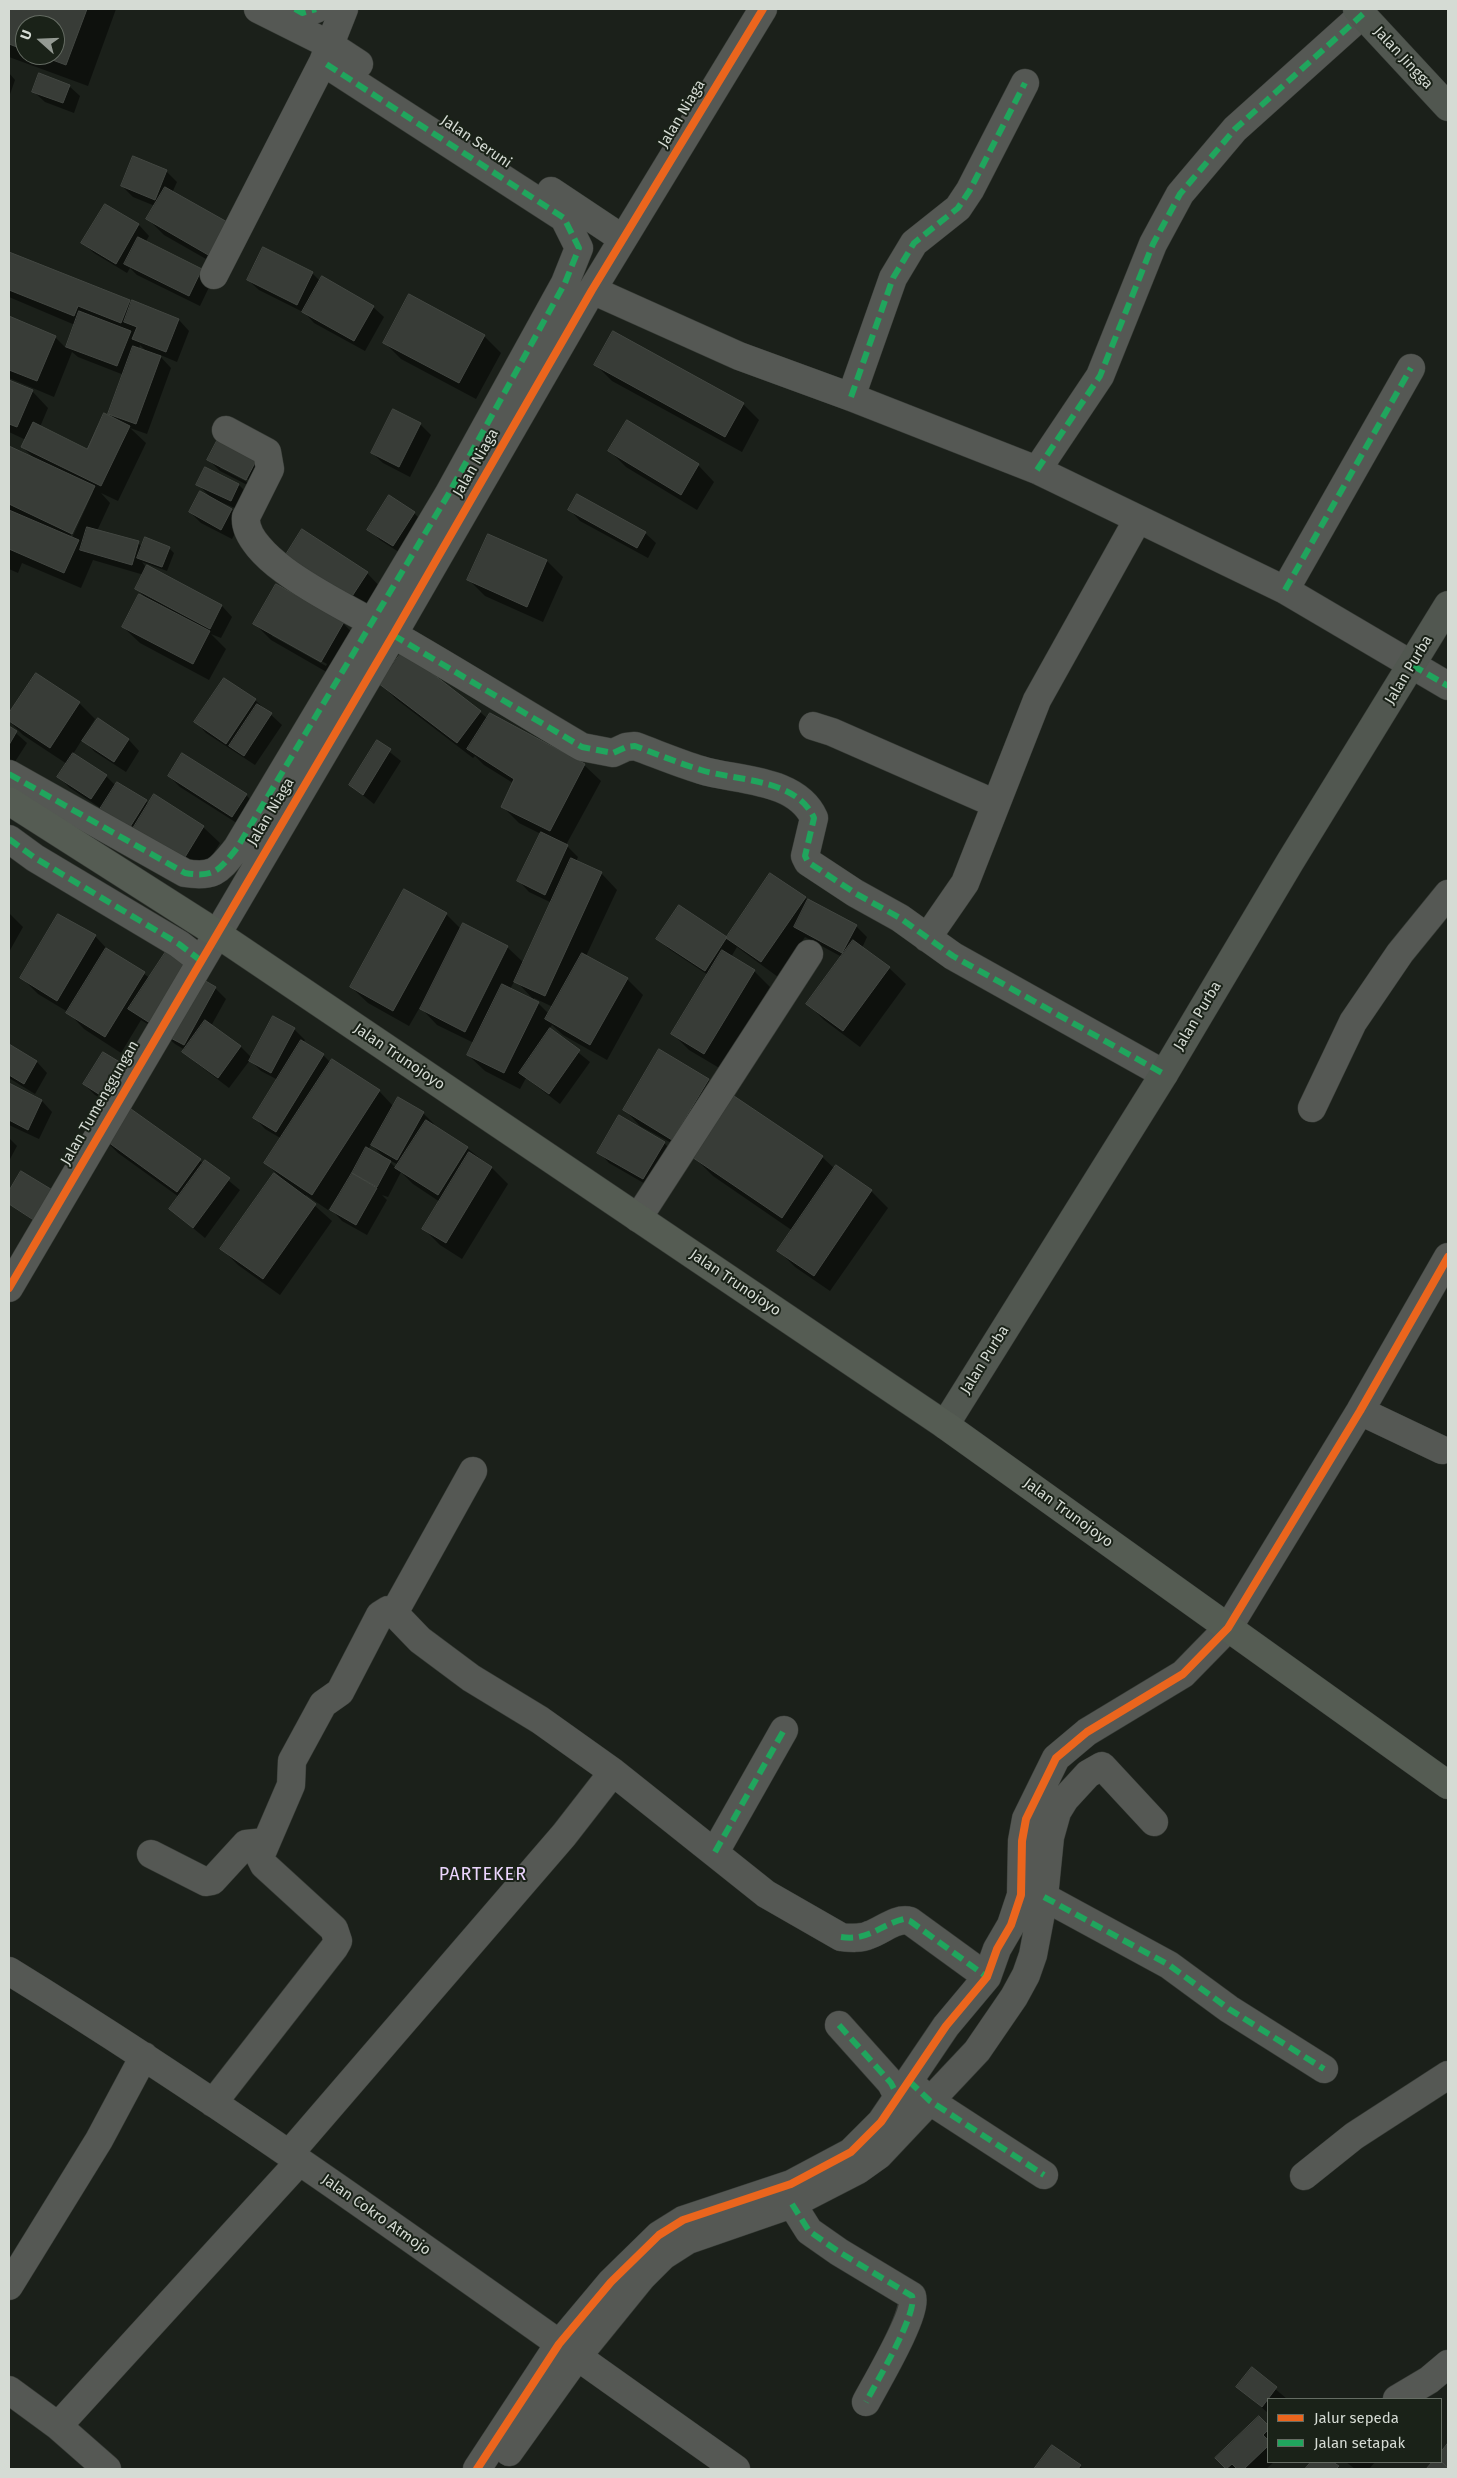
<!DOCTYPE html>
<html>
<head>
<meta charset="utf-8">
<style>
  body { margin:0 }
  #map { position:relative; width:1457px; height:2478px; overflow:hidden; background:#1b201a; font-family:"Fira Sans",sans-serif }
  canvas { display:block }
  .frame { position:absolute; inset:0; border:10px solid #d5dbd4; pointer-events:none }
  .legend { position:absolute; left:1267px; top:2398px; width:175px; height:65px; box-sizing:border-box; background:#1a2218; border:1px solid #656c63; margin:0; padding:6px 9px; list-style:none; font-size:15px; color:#d5dbd4 }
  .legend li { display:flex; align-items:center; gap:10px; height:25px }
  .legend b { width:25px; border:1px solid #656c63 }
  .north { position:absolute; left:15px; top:15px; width:50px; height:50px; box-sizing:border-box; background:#1a2218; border:1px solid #656c63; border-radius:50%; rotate:290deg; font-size:14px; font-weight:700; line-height:20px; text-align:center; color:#d5dbd4 }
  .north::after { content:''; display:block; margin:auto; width:18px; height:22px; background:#949a93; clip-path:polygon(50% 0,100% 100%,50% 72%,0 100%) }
</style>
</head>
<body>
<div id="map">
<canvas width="1457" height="2478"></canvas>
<div class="frame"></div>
<ul class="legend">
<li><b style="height:6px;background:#eb651d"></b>Jalur sepeda</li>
<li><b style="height:6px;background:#20a55d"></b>Jalan setapak</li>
</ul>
<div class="north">U</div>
</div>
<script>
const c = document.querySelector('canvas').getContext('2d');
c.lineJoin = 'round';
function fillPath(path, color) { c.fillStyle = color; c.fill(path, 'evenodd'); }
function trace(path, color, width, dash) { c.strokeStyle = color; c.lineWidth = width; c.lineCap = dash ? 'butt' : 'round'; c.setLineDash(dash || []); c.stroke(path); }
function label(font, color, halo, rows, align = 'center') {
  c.font = font + ' "Fira Sans",sans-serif'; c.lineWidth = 4; c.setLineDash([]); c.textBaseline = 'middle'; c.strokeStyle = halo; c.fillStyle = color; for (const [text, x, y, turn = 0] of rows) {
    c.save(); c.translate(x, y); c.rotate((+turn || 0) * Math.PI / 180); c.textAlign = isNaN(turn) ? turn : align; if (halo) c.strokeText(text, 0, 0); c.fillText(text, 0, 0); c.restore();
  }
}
fillPath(new Path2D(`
  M 9,9 L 116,9 L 88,86 L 9,57 ZM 25,25 L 55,25 L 55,55 L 25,55 Z
  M 9,73 L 15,80 L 9,97 Z
  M 69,86 L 80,96 L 74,113 L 45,102 L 34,92 Z
  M 166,171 L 177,182 L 172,193 L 227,271 L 164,235 L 148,219 L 155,206 L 133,197 L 122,186 Z
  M 105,205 L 139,225 L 149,236 L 145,243 L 202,270 L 212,281 L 200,306 L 137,275 L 130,268 L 127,273 L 94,253 L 83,243 Z
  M 9,253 L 132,304 L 133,302 L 179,320 L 189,331 L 177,362 L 158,354 L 171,368 L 147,434 L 130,428 L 146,443 L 118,501 L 101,493 L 110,503 L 97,531 L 138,543 L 142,547 L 169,548 L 174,553 L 167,571 L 142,562 L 145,566 L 143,574 L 148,567 L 222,606 L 232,617 L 221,638 L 211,634 L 226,649 L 209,680 L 140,643 L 123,627 L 147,599 L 136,588 L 144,575 L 93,560 L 81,588 L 22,563 L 18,573 L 9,569 L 9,447 L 34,458 L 22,447 L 26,440 L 9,432 L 9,381 L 32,391 L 48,408 L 40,427 L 88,450 L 116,420 L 110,414 L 124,375 L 78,357 L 72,352 L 54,397 L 9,378 L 9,318 L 55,337 L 66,348 L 75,325 L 9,297 ZM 140,345 L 148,353 L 139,349 ZM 91,492 L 93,492 L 71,540 L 69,539 Z
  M 312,273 L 320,281 L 373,307 L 384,317 L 365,351 L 314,323 L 305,313 L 259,290 L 248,280 Z
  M 409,296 L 484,336 L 501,353 L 476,399 L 401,359 L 385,343 Z
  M 596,365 L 743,404 L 759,420 L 742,452 L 612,381 Z
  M 627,422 L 698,465 L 714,482 L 697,510 L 626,467 L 610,451 Z
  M 420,424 L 431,435 L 410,477 L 383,463 L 372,453 Z
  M 209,460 L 257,460 L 257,490 L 220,471 ZM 220,465 L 253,482 L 251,484 L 220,468 Z
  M 198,484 L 239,485 L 249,495 L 242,511 L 211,498 Z
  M 389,497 L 414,513 L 425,524 L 405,556 L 380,540 L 369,529 Z
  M 232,510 L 242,520 L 232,539 L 201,523 L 190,512 Z
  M 570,510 L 645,533 L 656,543 L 648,558 L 580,521 Z
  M 489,535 L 547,561 L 563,577 L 543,622 L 485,596 L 469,580 Z
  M 367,573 L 383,590 L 364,619 L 300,577 Z
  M 343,623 L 359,640 L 337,678 L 271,640 L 255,624 ZM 272,633 L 327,664 L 326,666 L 272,636 Z
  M 36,674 L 79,703 L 95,719 L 73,754 L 106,776 L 116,786 L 150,804 L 155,796 L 203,827 L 220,843 L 195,882 L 102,809 L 70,788 L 59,777 L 67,764 L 23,735 L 9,721 L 9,716 Z
  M 380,683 L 480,712 L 488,719 L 584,765 L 601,781 L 566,845 L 578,857 L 576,862 L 601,873 L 617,890 L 586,956 L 627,979 L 643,995 L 607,1060 L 563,1035 L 552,1025 L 549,1029 L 590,1062 L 560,1104 L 526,1078 L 520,1089 L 485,1071 L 468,1055 L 474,1043 L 437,1025 L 420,1007 L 409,1026 L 368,1003 L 351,987 L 446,914 L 461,929 L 507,947 L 524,963 L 552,903 L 529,892 L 519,881 L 541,834 L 519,823 L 503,807 L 513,783 L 484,765 L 475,756 L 473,758 L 396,699 ZM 515,980 L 536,1002 L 510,989 ZM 534,998 L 553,1007 L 549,1014 L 534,999 Z
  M 255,700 L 282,725 L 255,765 L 206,733 L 196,722 Z
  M 98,720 L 129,740 L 139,751 L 126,772 L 95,752 L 84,741 Z
  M 9,727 L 27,743 L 9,771 Z
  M 377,742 L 401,761 L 374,804 L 350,785 Z
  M 169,776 L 246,795 L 257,806 L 243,827 L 180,787 Z
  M 805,898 L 856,926 L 867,937 L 862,948 L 889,968 L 906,984 L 860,1047 L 824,1020 L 808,1004 L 842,957 L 805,937 L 778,977 L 737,947 L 731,957 L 754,971 L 770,987 L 721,1069 L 689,1050 L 672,1033 L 708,975 L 669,949 L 658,939 L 679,906 L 727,938 Z
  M 9,913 L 23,927 L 9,952 Z
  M 95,936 L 109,951 L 150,978 L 197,978 L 215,988 L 226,999 L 211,1026 L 241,1047 L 252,1058 L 294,1029 L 305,1040 L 303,1043 L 323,1055 L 331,1063 L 333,1061 L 379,1091 L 394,1107 L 423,1113 L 434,1124 L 433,1126 L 467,1148 L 492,1168 L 508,1184 L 462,1259 L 440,1245 L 424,1229 L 440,1202 L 413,1184 L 401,1172 L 388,1197 L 382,1195 L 387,1200 L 367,1235 L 342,1221 L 332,1210 L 339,1198 L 337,1197 L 328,1210 L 306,1195 L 305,1197 L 332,1221 L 280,1295 L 238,1265 L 222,1249 L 282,1179 L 266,1163 L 282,1139 L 265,1129 L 255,1118 L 278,1080 L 261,1071 L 250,1060 L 229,1088 L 195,1062 L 184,1052 L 185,1050 L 175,1044 L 164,1034 L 141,1020 L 121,1053 L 84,1029 L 68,1012 L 38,994 L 22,978 ZM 371,1144 L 386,1159 L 368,1150 ZM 387,1159 L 399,1165 L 396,1168 Z
  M 9,1045 L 37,1062 L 47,1073 L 35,1094 L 9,1078 Z
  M 103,1054 L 119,1109 L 95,1095 L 84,1084 Z
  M 708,1080 L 724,1097 L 731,1096 L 822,1157 L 835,1169 L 836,1167 L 871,1191 L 888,1208 L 830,1291 L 795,1267 L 779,1251 L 793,1231 L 713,1176 L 690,1153 L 640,1126 L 624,1109 Z
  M 9,1085 L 42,1101 L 52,1112 L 39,1139 L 9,1125 Z
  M 125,1106 L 204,1164 L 206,1162 L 240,1190 L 205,1238 L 170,1209 L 179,1197 L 118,1153 L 102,1137 Z
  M 9,1138 L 17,1146 L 9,1161 Z
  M 664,1143 L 674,1153 L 654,1189 L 609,1163 L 599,1152 Z
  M 22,1173 L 47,1230 L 9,1204 L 9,1194 Z
  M 1252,2369 L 1287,2399 L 1268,2399 L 1268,2413 L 1238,2387 Z
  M 1259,2417 L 1268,2427 L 1268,2462 L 1274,2462 L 1266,2469 L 1228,2469 L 1217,2458 Z
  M 1448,2445 L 1448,2469 L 1427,2469 L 1434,2462 L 1441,2462 L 1441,2454 Z
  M 1052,2446 L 1080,2466 L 1083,2469 L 1036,2469 Z
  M 1312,2462 L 1332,2462 L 1340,2469 L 1306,2469 Z
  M 1346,2462 L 1375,2462 L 1369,2469 L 1355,2469 Z`), '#0007');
const building = new Path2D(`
  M 9,9 L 87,9 L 66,65 L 39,55 L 55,55 L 55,25 L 25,25 L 25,50 L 9,44 Z
  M 39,73 L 70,85 L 63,103 L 32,92 Z
  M 133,156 L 167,170 L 155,200 L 121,186 Z
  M 165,187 L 229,223 L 210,256 L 146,219 Z
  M 105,204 L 139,224 L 116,264 L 81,243 Z
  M 138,237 L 202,269 L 189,296 L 124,264 Z
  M 263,247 L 313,272 L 297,305 L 247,280 Z
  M 9,252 L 130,300 L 121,323 L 78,306 L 74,316 L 9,290 Z
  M 322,276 L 374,306 L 354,341 L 302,312 Z
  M 409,294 L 485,335 L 459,383 L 383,343 Z
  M 132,300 L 179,319 L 166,352 L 132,339 L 137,327 L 124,322 Z
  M 79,311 L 131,331 L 117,366 L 66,347 Z
  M 9,316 L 56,336 L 37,381 L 9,370 Z
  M 613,331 L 744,403 L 725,437 L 594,365 Z
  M 133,346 L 161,356 L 136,424 L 108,414 Z
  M 9,380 L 33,390 L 17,427 L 9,424 Z
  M 393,409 L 421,423 L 399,467 L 371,453 Z
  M 104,413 L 130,426 L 101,486 L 21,447 L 33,422 L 87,449 Z
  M 627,420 L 699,464 L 681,495 L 608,451 Z
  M 218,439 L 257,459 L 246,480 L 207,460 Z
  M 9,446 L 95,486 L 72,534 L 9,504 Z
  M 205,467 L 239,484 L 231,501 L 196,485 Z
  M 200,491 L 232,509 L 221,530 L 189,512 Z
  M 577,494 L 646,532 L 637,548 L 568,510 Z
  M 389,495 L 415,512 L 393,546 L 367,530 Z
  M 9,510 L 79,540 L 64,573 L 9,549 Z
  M 87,527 L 139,541 L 132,565 L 80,550 Z
  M 302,529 L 368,572 L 347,604 L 282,561 Z
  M 488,534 L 547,560 L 527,607 L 467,580 Z
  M 145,537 L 170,547 L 162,567 L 137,558 Z
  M 147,565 L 222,605 L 210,629 L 135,589 Z
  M 276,584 L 344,622 L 321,662 L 253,624 Z
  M 139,594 L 210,631 L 193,664 L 122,627 Z
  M 403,651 L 481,711 L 457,743 L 378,683 Z
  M 36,673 L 80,702 L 50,748 L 9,721 L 9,713 Z
  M 224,678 L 256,699 L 226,744 L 194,722 Z
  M 257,704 L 272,713 L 244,756 L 229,746 Z
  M 490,713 L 585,764 L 550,831 L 501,807 L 514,779 L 467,749 Z
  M 98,718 L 129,739 L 114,762 L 82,741 Z
  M 9,726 L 17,731 L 9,745 Z
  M 377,740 L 391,749 L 363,795 L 349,785 Z
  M 73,753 L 107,775 L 91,799 L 57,777 Z
  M 182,753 L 247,794 L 232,817 L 168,776 Z
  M 117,782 L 147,800 L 125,835 L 95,817 Z
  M 154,794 L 204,826 L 179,867 L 129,835 Z
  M 541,832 L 568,845 L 545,895 L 517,881 Z
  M 571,858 L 602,872 L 545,996 L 514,982 Z
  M 770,873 L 806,897 L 761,962 L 726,938 Z
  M 404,889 L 447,913 L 393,1011 L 350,987 Z
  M 808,899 L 857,925 L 842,953 L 794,927 Z
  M 679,905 L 727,937 L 705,971 L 656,939 Z
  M 58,914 L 96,935 L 57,1001 L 20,978 Z
  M 463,923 L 508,946 L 465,1032 L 420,1009 Z
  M 853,940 L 890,967 L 843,1031 L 806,1004 Z
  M 169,947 L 191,961 L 150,1023 L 128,1009 Z
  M 106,948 L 145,972 L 105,1037 L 66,1013 Z
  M 722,950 L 755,970 L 704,1054 L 671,1034 Z
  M 582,953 L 628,978 L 590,1045 L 545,1019 Z
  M 195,975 L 216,987 L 184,1045 L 163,1034 Z
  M 502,984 L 539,1002 L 504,1073 L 467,1055 Z
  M 273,1016 L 295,1028 L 271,1073 L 249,1061 Z
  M 205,1020 L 241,1046 L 218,1078 L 182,1052 Z
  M 550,1028 L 580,1050 L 549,1094 L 519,1073 Z
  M 301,1040 L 324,1054 L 276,1132 L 253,1118 Z
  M 9,1044 L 37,1061 L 24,1084 L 9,1075 Z
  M 659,1049 L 709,1079 L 672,1140 L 623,1110 Z
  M 103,1052 L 128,1067 L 108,1100 L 83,1084 Z
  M 332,1059 L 380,1090 L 312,1195 L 264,1163 Z
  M 9,1083 L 42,1100 L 28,1130 L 9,1120 Z
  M 731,1094 L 823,1156 L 782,1218 L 689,1155 Z
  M 398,1097 L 424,1112 L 397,1160 L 371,1145 Z
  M 124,1104 L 201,1159 L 177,1192 L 101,1137 Z
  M 619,1115 L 665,1142 L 643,1179 L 597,1153 Z
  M 426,1120 L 468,1147 L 438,1195 L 395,1168 Z
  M 366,1147 L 391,1161 L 377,1187 L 352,1173 Z
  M 469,1152 L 492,1167 L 446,1243 L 422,1229 Z
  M 205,1160 L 230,1178 L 193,1228 L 169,1209 Z
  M 836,1165 L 872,1190 L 814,1276 L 777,1251 Z
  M 21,1171 L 54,1191 L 35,1221 L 9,1204 L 9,1191 Z
  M 274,1173 L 316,1204 L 263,1279 L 220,1249 Z
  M 352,1173 L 377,1188 L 356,1225 L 330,1210 Z
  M 1252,2367 L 1277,2387 L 1262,2407 L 1236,2387 Z
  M 1259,2416 L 1268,2425 L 1268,2430 L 1263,2435 L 1268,2440 L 1268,2446 L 1244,2469 L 1237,2469 L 1232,2464 L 1226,2469 L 1215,2458 Z
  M 1448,2443 L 1448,2468 L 1441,2461 L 1441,2452 Z
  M 1052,2445 L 1081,2465 L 1078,2469 L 1034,2469 Z
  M 1441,2461 L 1448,2469 L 1426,2469 L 1432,2462 Z
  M 1311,2462 L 1333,2462 L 1339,2466 L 1336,2469 L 1305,2469 Z`);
fillPath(building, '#383c37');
trace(building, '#434742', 1);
const minor = new Path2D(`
  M 258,9 L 330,45 L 359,64
  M 295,9 L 302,13 L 316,9
  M 551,191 L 623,239
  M 214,275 L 323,62 L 344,9
  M 592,290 L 739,356 L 851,397 L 1037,470 L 1285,590 L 1448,686
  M 851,397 L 893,278 L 914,243 L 958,208 L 970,190 L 1025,83
  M 226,430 L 267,452 L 270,469 L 246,517 C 244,537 269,559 284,570 C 312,591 343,606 373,623 C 443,662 512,706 582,747 L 613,753 L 626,747 L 635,746 C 657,754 678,763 701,770 C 736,781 796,778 814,818 L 805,856 L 808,862 L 855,893 L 900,918 L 953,956 L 1164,1074
  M 1037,470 L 1100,376 L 1153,244 L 1180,194 L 1235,129 L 1363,14
  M 1285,590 L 1411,368
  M 813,726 L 832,732 L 996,804
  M 9,774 L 185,873 C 215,878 219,870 237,848 L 448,495 L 565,283 L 579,248 L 564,218 L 323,62
  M 9,839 L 35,858 L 179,944 L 200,960
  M 927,938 L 965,883 L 1037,700 L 1138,519
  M 1312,1108 L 1353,1022 L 1400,953 L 1448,894
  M 638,1218 L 809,954
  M 9,1288 L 393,635 L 592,290 L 763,9
  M 1360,1411 L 1442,1450
  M 393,1612 L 399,1604 L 473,1471
  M 715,1852 L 784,1730
  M 151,1854 L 206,1882 L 212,1881 L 246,1844 L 265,1842
  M 1044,1897 L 1169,1965 L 1229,2009 L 1324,2069
  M 9,1971 C 259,2125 496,2300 736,2469
  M 839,2025 L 891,2083 L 898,2097
  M 917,2089 L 930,2101 L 1044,2175
  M 213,2103 L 334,1948 L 338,1941 L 334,1929 L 264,1865 L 260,1857 L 291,1785 L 292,1761 L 323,1704 L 340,1692 L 380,1615 L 388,1610 L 393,1612 L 420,1640 L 471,1678 L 540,1720 L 613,1772 L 766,1894 L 841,1937 C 851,1938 860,1939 869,1935 C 882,1931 896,1917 910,1921 L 987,1977
  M 289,2154 L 564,1835 L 613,1772
  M 1304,2176 L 1354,2136 L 1448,2075
  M 792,2204 L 809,2231 L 839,2252 L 912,2296 C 918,2313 876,2383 866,2402
  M 9,2286 L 99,2140 L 144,2056
  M 9,2390 L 58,2426 L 107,2469
  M 1397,2399 L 1429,2380 L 1448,2364
  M 58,2426 L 299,2162
  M 509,2452 L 577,2357 L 642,2277 L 663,2256 L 688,2240 L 792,2204 L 858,2170 L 879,2155 L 977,2051 L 1014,1997 L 1026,1975 L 1033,1955 L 1044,1897 L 1050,1837 L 1057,1812 L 1065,1799 L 1088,1774 L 1102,1766 L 1154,1822
  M 477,2469 L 559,2344 L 611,2282 L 659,2235 L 683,2220 L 791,2184 L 851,2152 L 881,2122 L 946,2026 L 987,1977 L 997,1949 L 1011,1925 L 1021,1895 L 1022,1841 L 1026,1819 L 1056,1758 L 1087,1732 L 1183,1674 L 1228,1628 L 1360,1411 L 1448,1257`);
const major = new Path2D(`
  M 1357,9 L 1448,107
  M 945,1425 L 1164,1074 L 1290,862 L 1448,605`);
const highway = new Path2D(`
  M 9,801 L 216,933 L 945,1425 L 1448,1785`);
trace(minor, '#373b36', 29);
trace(major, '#373b36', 29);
trace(highway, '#373b36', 29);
trace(minor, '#555854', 28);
trace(major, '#515750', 28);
trace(highway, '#555c53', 28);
trace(new Path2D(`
  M 295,9 L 302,13 L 316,9
  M 851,397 L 893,278 L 914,243 L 958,208 L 970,190 L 1025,83
  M 1037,470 L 1100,376 L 1153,244 L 1180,194 L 1235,129 L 1363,14
  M 1285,590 L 1411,368
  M 393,635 L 582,747 L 613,753 L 626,747 L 635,746 C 657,754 678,763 701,770 C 736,781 796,778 814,818 L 805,856 L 808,862 L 855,893 L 900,918 L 953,956 L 1164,1074
  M 1412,665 L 1448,686
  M 9,774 L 185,873 C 215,878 219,870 237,848 L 448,495 L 565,283 L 579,248 L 564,218 L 323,62
  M 9,839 L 35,858 L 179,944 L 200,960
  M 715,1852 L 784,1730
  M 1044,1897 L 1169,1965 L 1229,2009 L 1324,2069
  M 841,1937 C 870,1941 879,1925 904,1919 L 910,1921 L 987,1977
  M 839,2025 L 891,2083 L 898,2097
  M 909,2081 L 930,2101 L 1044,2175
  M 792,2204 L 809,2231 L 839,2252 L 912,2296 C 918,2313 876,2383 866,2402`), '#20a55d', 6, [12, 6]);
trace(new Path2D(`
  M 9,1288 L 393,635 L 592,290 L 763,9
  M 477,2469 L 559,2344 L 611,2282 L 659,2235 L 683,2220 L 791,2184 L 851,2152 L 881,2122 L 946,2026 L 987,1977 L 997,1949 L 1011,1925 L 1021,1895 L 1022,1841 L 1026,1819 L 1056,1758 L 1087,1732 L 1183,1674 L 1228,1628 L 1360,1411 L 1448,1257`), '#eb651d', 8);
label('15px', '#d5dbd4', '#1a2218', [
  ["Jalan Jingga",1403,58,47],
  ["Jalan Niaga",682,114,-59],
  ["Jalan Seruni",476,142,34],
  ["Jalan Niaga",476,463,-60],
  ["Jalan Purba",1409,670,-59],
  ["Jalan Niaga",271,812,-59],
  ["Jalan Purba",1198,1016,-59],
  ["Jalan Trunojoyo",399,1057,34],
  ["Jalan Tumenggungan",100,1103,-60],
  ["Jalan Trunojoyo",735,1283,34],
  ["Jalan Purba",985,1360,-58],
  ["Jalan Trunojoyo",1068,1513,36],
  ["Jalan Cokro Atmojo",376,2215,35]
]);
c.letterSpacing = '1px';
label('18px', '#ebd5fe', '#1a2218', [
  ["PARTEKER",483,1875]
]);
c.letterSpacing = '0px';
</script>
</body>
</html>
